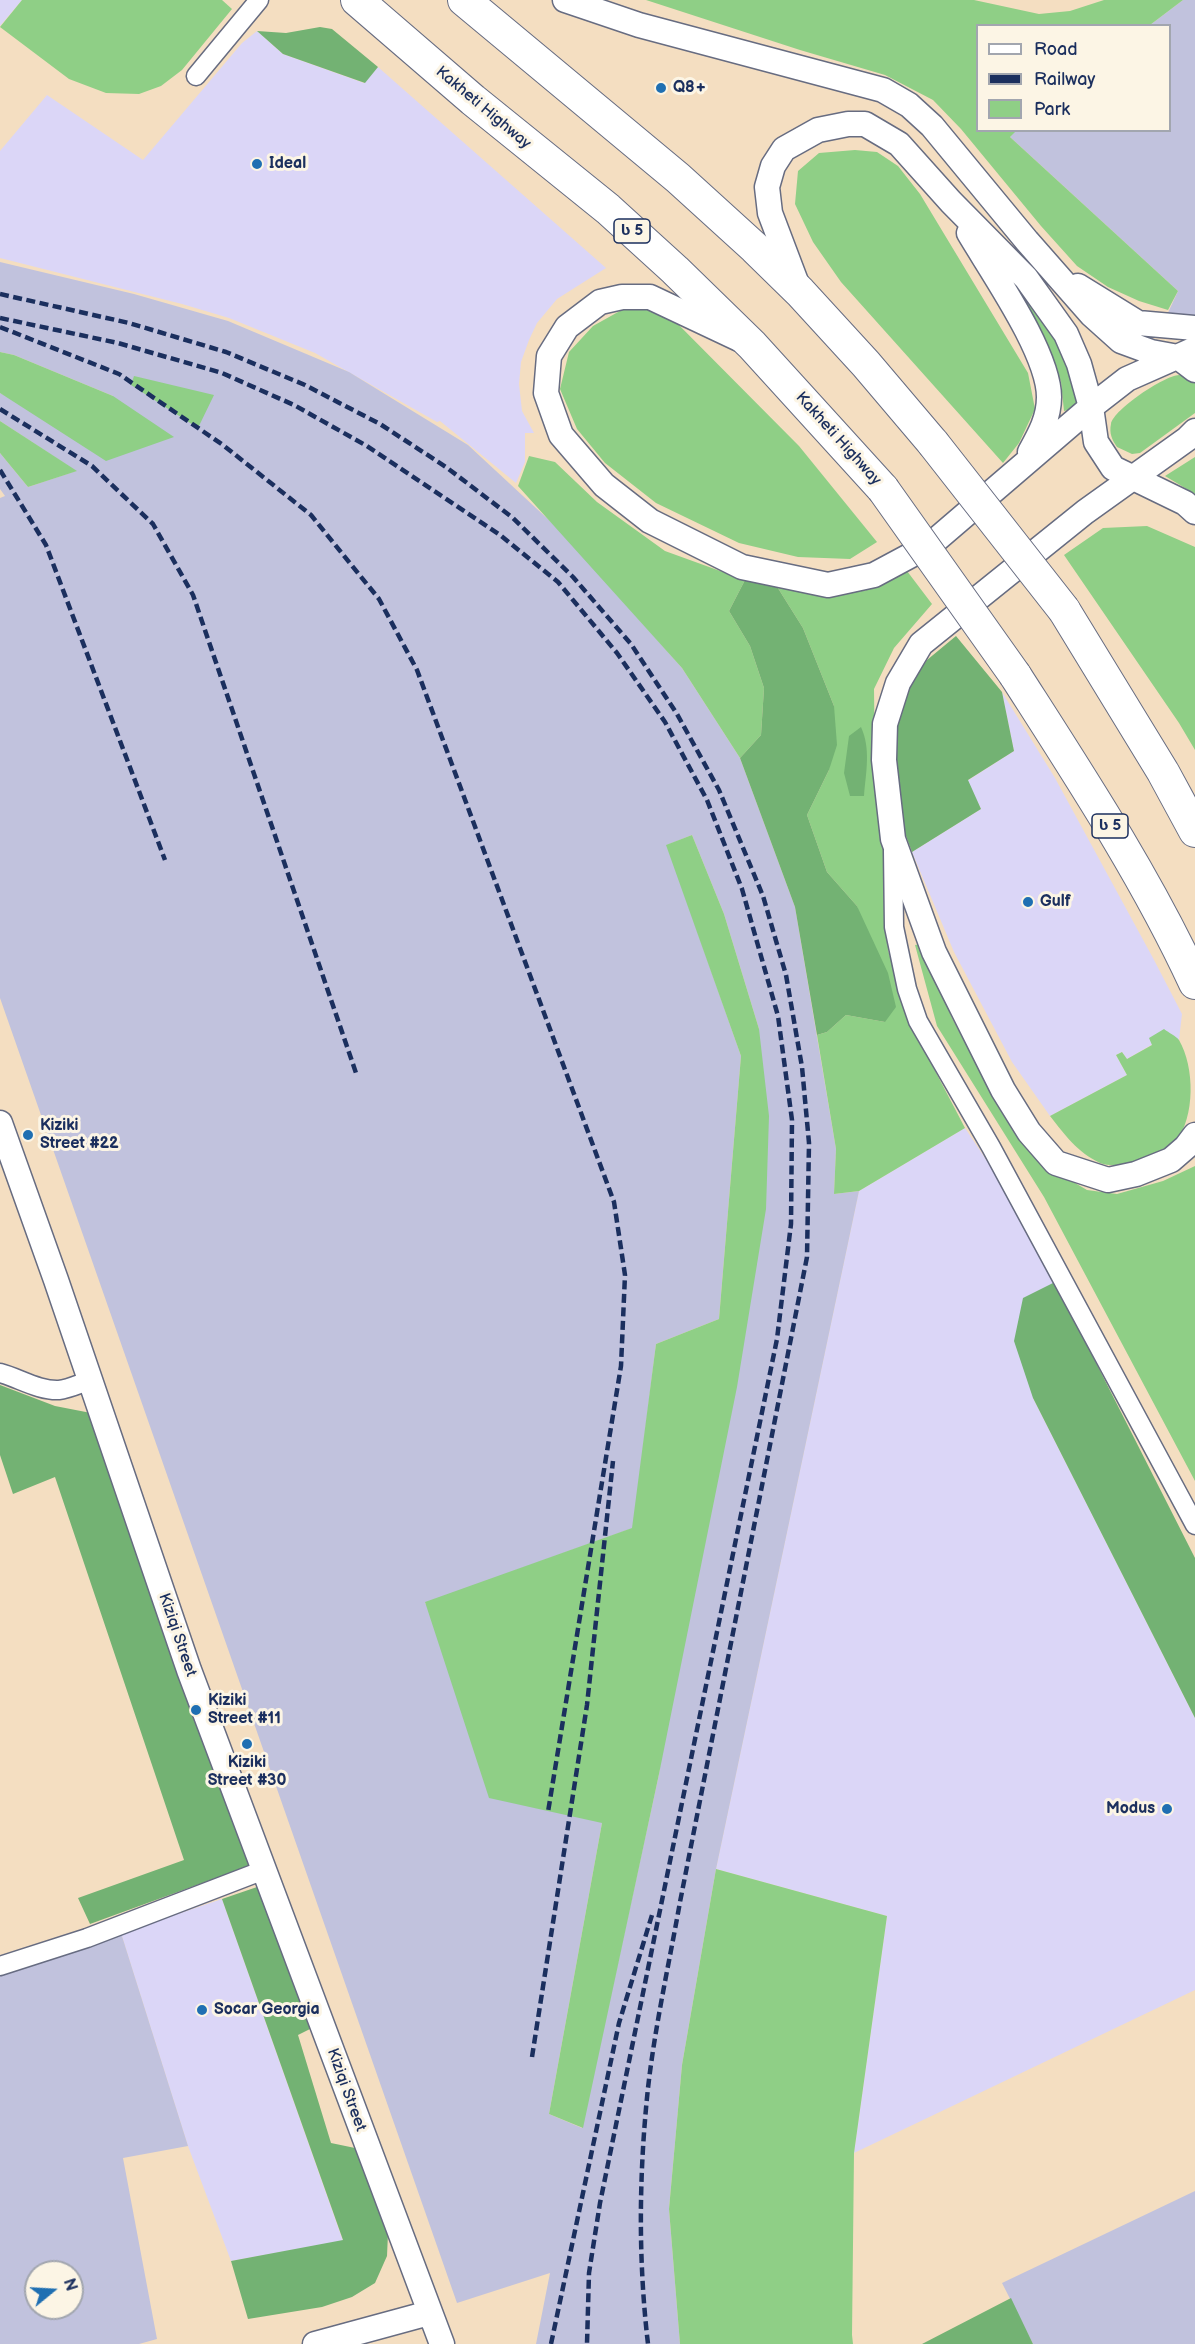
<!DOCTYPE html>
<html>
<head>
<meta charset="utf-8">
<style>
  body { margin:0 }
  #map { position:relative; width:1195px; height:2344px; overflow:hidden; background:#f4dec1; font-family:"Balsamiq Sans",sans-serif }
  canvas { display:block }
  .legend { position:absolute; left:976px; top:24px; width:195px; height:108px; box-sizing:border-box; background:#fcf5e5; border:2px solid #a2a6af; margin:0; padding:8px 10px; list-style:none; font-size:18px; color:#1b2f5e }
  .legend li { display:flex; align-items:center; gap:12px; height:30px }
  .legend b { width:30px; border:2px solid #a2a6af }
  .north { position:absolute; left:24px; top:2260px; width:60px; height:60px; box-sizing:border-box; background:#fcf5e5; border:2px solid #a2a6af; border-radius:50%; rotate:72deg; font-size:16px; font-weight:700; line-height:24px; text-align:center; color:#1b2f5e }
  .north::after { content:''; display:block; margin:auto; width:21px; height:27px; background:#1f6fb2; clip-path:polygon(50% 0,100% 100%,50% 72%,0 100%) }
</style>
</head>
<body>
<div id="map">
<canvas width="1195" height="2344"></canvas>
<ul class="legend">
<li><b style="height:8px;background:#fff"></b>Road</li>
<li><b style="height:8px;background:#1b2f5e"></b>Railway</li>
<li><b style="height:16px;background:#8fcf86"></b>Park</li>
</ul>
<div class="north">N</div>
</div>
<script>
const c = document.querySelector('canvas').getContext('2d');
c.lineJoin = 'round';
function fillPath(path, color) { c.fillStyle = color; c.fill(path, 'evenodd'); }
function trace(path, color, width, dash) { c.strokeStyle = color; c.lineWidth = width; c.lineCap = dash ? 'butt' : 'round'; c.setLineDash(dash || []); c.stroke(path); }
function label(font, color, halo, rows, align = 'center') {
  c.font = font + ' "Balsamiq Sans","Noto Sans Georgian",sans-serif'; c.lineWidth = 6; c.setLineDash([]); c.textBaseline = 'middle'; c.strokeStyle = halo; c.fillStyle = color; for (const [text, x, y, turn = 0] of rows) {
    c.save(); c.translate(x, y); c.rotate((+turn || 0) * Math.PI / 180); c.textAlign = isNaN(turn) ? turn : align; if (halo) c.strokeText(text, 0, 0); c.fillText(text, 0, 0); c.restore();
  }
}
fillPath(new Path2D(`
  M 0,0 L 22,0 L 0,26 Z
  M 257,31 L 283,54 L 364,83 L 378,67 L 606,268 L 557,299 L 537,323 L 529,340 L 521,362 L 519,384 L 522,411 L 534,433 L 525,433 L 525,462 L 516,483 L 440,421 L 437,422 L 315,353 L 229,318 L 182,304 L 0,258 L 0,151 L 47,95 L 143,160 L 242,43 Z
  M 1002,692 L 1055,778 L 1153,958 L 1182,1014 L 1179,1040 L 1164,1030 L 1153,1044 L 1127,1059 L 1122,1052 L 1116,1055 L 1127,1075 L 1050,1116 L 1012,1062 L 954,952 L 912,852 L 981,809 L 967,781 L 1014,751 Z
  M 965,1128 L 999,1179 L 1055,1282 L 1033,1398 L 1195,1718 L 1195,1990 L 854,2153 L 887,1916 L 716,1869 L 859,1191 Z
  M 222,1899 L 343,2241 L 231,2261 L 188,2146 L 121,1933 Z`), '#dbd6f7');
fillPath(new Path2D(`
  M 1183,0 L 1195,0 L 1195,318 L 1166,317 L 1178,291 L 1010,137 L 1016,130 L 1170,130 L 1170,26 L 1150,25 Z
  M 0,262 L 134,294 L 228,321 L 349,372 L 468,445 L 564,534 L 682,668 L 740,758 L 795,907 L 836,1149 L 834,1194 L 859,1191 L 716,1869 L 682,2065 L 669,2209 L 680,2344 L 536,2344 L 550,2273 L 457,2303 L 0,998 L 0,498 L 5,496 L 0,489 L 0,453 L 28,487 L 76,471 L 0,421 L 0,393 L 6,396 L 113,396 L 14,355 L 0,352 ZM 692,835 L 724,914 L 759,1029 L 659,1774 L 582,2128 L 549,2114 L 602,1823 L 425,1603 L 633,1528 L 656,1344 L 719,1319 L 741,1056 L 667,845 Z
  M 121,1933 L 188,2146 L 123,2158 L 157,2339 L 139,2344 L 0,2344 L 0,1975 ZM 36,2272 L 72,2272 L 72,2308 L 36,2308 Z
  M 1195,2191 L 1195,2344 L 1033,2344 L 1002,2283 Z`), '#c1c2dd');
fillPath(new Path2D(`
  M 22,0 L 222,0 L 232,9 L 182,70 L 161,86 L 139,94 L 106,93 L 69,79 L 0,27 Z
  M 646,0 L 974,0 L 1039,14 L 1070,11 L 1104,0 L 1183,0 L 1150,25 L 978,26 L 978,130 L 1016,131 L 1010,137 L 1178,291 L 1168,310 L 1139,301 L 1108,287 L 1077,266 L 1041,226 L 961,129 L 933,100 L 885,75 L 800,50 Z
  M 855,150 L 877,152 L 898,166 L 920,194 L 1028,373 L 1035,409 L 1019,443 L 1003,463 L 841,282 L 813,242 L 795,204 L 798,171 L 819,153 Z
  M 989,254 L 1057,329 L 1083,395 L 1073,409 L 1064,411 L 1061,382 L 1049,349 Z
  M 627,307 L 661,307 L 799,446 L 877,542 L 850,559 L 798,557 L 739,543 L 656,503 L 605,463 L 577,429 L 560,389 L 569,352 L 593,326 Z
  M 0,352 L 14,355 L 113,396 L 174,437 L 106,461 L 0,393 Z
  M 1179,375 L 1188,377 L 1195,383 L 1195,413 L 1140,453 L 1132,454 L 1117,447 C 1112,440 1109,433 1111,424 C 1114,409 1164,376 1179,375 Z
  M 134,376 L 214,395 L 198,428 L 131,385 Z
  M 0,421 L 77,471 L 28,487 L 0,453 Z
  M 529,456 L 555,462 L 597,502 L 665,551 L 745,580 L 729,611 L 750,646 L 764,688 L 761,735 L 740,758 L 682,668 L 518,486 Z
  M 1195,457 L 1195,494 L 1165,476 Z
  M 1147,526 L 1195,547 L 1195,750 L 1179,723 L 1064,555 L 1103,528 Z
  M 907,571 L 932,604 L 894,648 L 874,689 L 875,768 L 884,852 L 888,950 L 909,1021 L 965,1128 L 859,1191 L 834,1194 L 836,1149 L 817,1035 L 827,1032 L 846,1015 L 885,1022 L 857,906 L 827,872 L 807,815 L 829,770 L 834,706 L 803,628 L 776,585 C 811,592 848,599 882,585 C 891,581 899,576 907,571 Z
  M 692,835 L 724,914 L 759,1029 L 769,1116 L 766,1209 L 737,1387 L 659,1774 L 583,2128 L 549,2114 L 602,1823 L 489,1798 L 425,1602 L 632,1528 L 656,1344 L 719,1319 L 741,1056 L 666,845 Z
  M 921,944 L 952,1018 L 990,1090 L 1046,1166 L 1087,1190 L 1117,1194 L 1163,1181 L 1195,1166 L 1195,1481 L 1044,1197 L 937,1026 L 915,945 Z
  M 1164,1029 C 1169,1033 1176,1036 1179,1040 C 1195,1068 1195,1116 1176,1142 C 1168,1153 1149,1159 1136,1162 C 1125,1165 1110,1167 1100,1163 C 1077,1152 1065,1135 1050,1116 L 1127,1075 L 1116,1055 L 1122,1052 L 1127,1059 L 1152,1045 L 1149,1038 Z
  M 716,1869 L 887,1916 L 854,2153 L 852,2335 L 853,2344 L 680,2344 L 669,2209 L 682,2065 Z`), '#8fcf86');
fillPath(new Path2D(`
  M 320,27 L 332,29 L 378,67 L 365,83 L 283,54 L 257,31 L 286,33 Z
  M 745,580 L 776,585 L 803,628 L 834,706 L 837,745 L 829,770 L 807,815 L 827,872 L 857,906 L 888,973 L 896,1007 L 885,1022 L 846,1015 L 827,1032 L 817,1035 L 795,907 L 740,758 L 761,735 L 764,688 L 750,646 L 729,611 Z
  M 956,636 L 1002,692 L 1014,751 L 968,780 L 981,809 L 912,852 L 903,828 L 893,725 L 905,693 L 927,660 Z
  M 861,727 C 871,749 866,772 864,796 L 850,796 L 844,773 L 849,736 Z
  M 1055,1282 L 1195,1558 L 1195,1718 L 1033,1398 L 1014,1341 L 1023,1298 Z
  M 0,1385 L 55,1406 L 91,1413 L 249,1866 L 90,1924 L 78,1898 L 184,1860 L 55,1477 L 13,1494 L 0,1455 Z
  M 257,1887 L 312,2028 L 298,2035 L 331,2143 L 355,2148 L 388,2233 L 387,2256 L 375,2283 L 352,2297 L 322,2307 L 248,2319 L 231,2261 L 343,2240 L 222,1899 Z
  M 1011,2298 L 1033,2344 L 922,2344 Z`), '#73b273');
const street = new Path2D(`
  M 196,76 L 259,0
  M 893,851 L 894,927 L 907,989 L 918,1021 L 991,1147 L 1195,1525
  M 0,1373 C 19,1378 39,1391 59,1390 C 69,1389 81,1383 91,1380
  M 0,1966 L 87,1938 L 264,1870`);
const secondary = new Path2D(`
  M 565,0 L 639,25 L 883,90 L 909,105 L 932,126 L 1027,241 L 1092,315 L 1121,341 L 1151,352 L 1178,357 L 1195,370
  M 969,233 C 992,272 1049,353 1049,397 C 1049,418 1040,434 1030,452
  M 1078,286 L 1138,323 L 1195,328
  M 798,287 L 770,213 L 767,187 L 773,166 L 784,149 L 818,130 L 848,124 L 865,124 L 899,144 L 951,202 L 1026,278 L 1066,334 L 1079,364 L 1091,407 L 1096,442 L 1113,468 L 1185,503 L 1195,512
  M 739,339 L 650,297 L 622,297 L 600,302 L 567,327 L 549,356 L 546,393 L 561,435 L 604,485 L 650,521 L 742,567 L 828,585 L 874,575 L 930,545 L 1091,407 L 1127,379 L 1195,349
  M 1195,431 L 1187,439 L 1085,512 L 921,644 L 898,683 L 885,724 L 884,760 L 893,839 L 934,952 L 1003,1090 L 1029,1132 L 1056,1163 L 1108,1180 L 1136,1174 L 1171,1160 L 1186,1147 L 1195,1135
  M 0,1123 L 56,1280 L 189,1670 L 442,2344
  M 315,2344 L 429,2313`);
const highway = new Path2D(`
  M 357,0 L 473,100 L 608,209 L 675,270 L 752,345 L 883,489
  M 464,0 L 678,178 L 755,248 L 800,292 L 866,364 L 933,443
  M 1064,610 L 1163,772 L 1195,831
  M 1015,675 C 1079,775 1145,875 1195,983`);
trace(street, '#676c81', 21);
trace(secondary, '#676c81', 27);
trace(highway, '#676c81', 34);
trace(street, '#fff', 18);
trace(secondary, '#fff', 24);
trace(highway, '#fff', 32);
trace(new Path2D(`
  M 0,294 L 129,323 L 226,352 L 305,385 L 380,424 L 446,467 L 513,518 L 573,577 L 631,644 L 677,714 L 719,790 L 763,896 L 786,975 L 802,1067 L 809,1143 L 807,1257 L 680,1902 C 669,1964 655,2026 648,2088 C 639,2173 638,2259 648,2344
  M 0,318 L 118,343 L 222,373 L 294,405 L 367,446 L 500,535 L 558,582 L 617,653 L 665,722 L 707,800 L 742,889 L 778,1016 L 792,1120 L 791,1224 L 777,1339 L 600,2203 L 589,2273 L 587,2344
  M 0,327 L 119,374 L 223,445 L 311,515 L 379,599 L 417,670 L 614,1202 L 625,1275 L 621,1366 L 548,1812
  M 0,409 L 92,466 L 153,524 L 193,595 L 356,1073
  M 0,470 L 46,545 L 165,860
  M 532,2057 L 587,1705 L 613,1461
  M 551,2344 L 619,2023 L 652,1915`), '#1b2f5e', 4.5, [9, 4.5]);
const highwayBridge = new Path2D(`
  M 933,443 L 1064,610
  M 883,489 L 1015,675`);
trace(highwayBridge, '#676c81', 34, []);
trace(highwayBridge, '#fff', 32);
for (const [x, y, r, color] of [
  [661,88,6,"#1f6fb2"],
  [257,164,6,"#1f6fb2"],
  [1028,902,6,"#1f6fb2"],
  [28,1135,6,"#1f6fb2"],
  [196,1710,6,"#1f6fb2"],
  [247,1744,6,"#1f6fb2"],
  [1167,1809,6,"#1f6fb2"],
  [202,2010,6,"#1f6fb2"]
]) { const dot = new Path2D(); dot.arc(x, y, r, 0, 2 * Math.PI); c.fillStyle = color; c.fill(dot); trace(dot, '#fcf5e5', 2); }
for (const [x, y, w] of [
  [632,231,36],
  [1110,826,36]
]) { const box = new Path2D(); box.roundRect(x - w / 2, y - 12, w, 24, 4.5); c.fillStyle = '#fcf5e5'; c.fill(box); trace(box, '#1b2f5e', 1.5); }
label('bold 15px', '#1b2f5e', null, [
  ["ს 5",632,231],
  ["ს 5",1110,826]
]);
label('bold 16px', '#1b2f5e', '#fcf5e5', [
  ["Q8+",673,88],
  ["Ideal",269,164],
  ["Gulf",1040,902],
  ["Kiziki",40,1126],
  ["Street #22",40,1144],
  ["Kiziki",208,1701],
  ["Street #11",208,1719],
  ["Kiziki",247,1763,"center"],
  ["Street #30",247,1781,"center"],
  ["Modus",1155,1809,"right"],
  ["Socar Georgia",214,2010]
], 'left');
label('16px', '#1b2f5e', '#fcf5e5', [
  ["Kakheti Highway",483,108,40],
  ["Kakheti Highway",838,439,48],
  ["Kiziqi Street",177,1635,71],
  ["Kiziqi Street",346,2090,70]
]);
</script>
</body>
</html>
